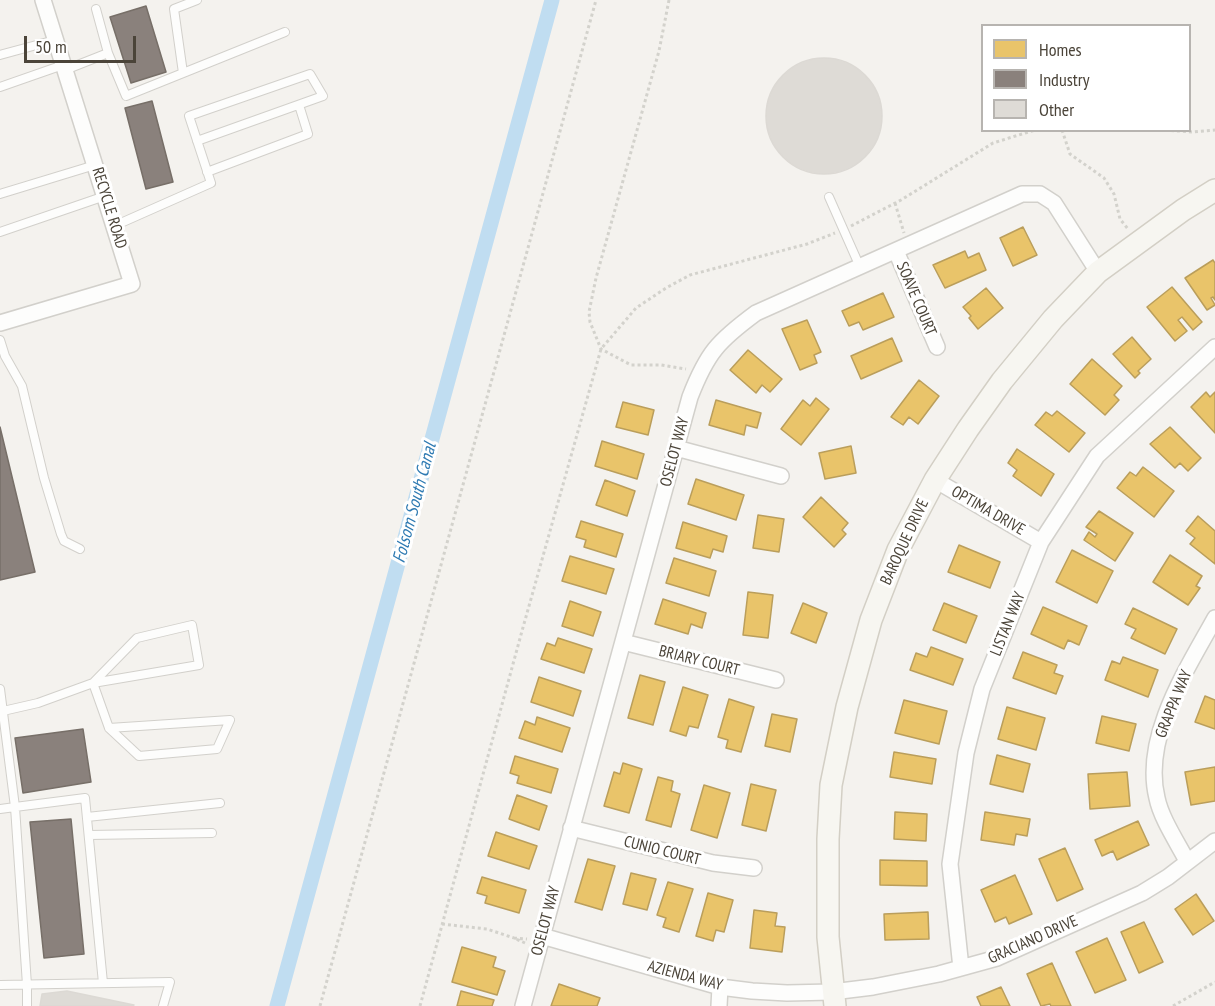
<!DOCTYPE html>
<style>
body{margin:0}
#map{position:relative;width:1215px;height:1006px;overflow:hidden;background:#f4f2ee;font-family:"PT Sans Narrow",sans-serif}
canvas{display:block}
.legend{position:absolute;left:981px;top:24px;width:210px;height:108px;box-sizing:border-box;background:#fff;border:2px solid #b7b4b0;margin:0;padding:8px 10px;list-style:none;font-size:18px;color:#4b4439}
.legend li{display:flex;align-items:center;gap:12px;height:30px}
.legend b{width:30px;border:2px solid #b7b4b0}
.scale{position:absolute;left:24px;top:36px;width:112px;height:27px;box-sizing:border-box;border:3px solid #4b4439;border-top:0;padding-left:8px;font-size:18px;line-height:21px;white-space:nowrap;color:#4b4439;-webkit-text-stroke:4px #fff;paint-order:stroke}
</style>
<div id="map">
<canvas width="1215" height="1006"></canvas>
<ul class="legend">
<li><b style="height:16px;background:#e9c46a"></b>Homes</li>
<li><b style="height:16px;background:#8a817c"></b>Industry</li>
<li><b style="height:16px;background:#dedbd6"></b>Other</li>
</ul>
<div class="scale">50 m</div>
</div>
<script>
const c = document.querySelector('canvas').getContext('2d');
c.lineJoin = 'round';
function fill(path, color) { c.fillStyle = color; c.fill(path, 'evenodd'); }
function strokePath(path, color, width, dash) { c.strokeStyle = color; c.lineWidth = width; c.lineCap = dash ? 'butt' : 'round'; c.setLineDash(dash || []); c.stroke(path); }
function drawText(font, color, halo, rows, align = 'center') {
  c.font = font + ' "PT Sans Narrow",sans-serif'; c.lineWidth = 6; c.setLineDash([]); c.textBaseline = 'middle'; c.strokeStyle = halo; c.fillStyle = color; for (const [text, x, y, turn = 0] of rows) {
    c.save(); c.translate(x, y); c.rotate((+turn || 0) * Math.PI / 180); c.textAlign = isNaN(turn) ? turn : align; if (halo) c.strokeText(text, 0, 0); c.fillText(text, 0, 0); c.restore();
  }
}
const homes = new Path2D(`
 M1023 227 1037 255 1013 266 1000 238Z
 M965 251 968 258 979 253 986 270 945 288 933 265Z
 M1213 260 1215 263V300L1213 297 1211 298 1215 305 1207 310 1185 278Z
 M1172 287 1202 322 1193 330 1182 317 1178 320 1187 331 1175 341 1147 307Z
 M986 288 1003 308 978 329 969 318 971 316 963 307Z
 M883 293 894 317 863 330 859 322 849 326 842 311Z
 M807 320 821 352 814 355 817 363 800 370 782 329Z
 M1132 337 1151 359 1138 371 1140 373 1135 378 1113 354Z
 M892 338 902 361 861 379 851 356Z
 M748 350 782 379 770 392 762 385 756 393 730 370Z
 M1092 359 1122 386 1114 395 1119 400 1105 415 1070 384Z
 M919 380 939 396 918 424 909 417 903 425 891 417Z
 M1206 392 1210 397 1215 392V433L1191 407Z
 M816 398 829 409 801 445 781 429 803 400 810 406Z
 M716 400 761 413 757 428 746 425 744 435 709 425Z
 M623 402 654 410 648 435 616 427Z
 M1057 411 1085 433 1069 452 1035 425 1046 412 1052 416Z
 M1170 427 1201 458 1188 471 1180 463 1175 468 1150 444Z
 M602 441 644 454 637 479 595 466Z
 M851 446 856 473 825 479 819 453Z
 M1017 449 1054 474 1041 496 1013 476 1017 470 1008 463Z
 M1143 467 1174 491 1154 517 1117 488 1130 472 1136 476Z
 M696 479 744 495 736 520 688 504Z
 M605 480 635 491 627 516 596 505Z
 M821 497 848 523 842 530 846 534 834 547 803 517Z
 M1099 511 1133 533 1115 561 1084 540 1089 532 1095 537 1097 534 1086 527Z
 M758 515 784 519 779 552 753 548Z
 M1198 516 1215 531V564L1190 544 1195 538 1186 531Z
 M581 521 623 534 616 557 584 547 586 540 576 537Z
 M683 522 727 536 723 552 713 549 710 558 676 548Z
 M959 545 1000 562 990 588 948 572Z
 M1072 550 1113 571 1097 603 1056 582Z
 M1170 555 1202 576 1196 586 1200 588 1188 605 1153 582Z
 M570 556 614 569 606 594 562 581Z
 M674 558 716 571 709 596 666 583Z
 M748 592 773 595 768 638 743 635Z
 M663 599 706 613 702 628 691 624 688 634 655 624Z
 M570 601 601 612 593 636 562 626Z
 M803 603 827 613 816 643 791 633Z
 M944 603 977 616 966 643 933 630Z
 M1043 607 1087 626 1079 645 1068 640 1064 649 1031 634Z
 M1133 608 1177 629 1165 654 1131 638 1136 629 1125 624Z
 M558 638 592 649 584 673 541 659 547 643 555 646Z
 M931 647 963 659 953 685 910 670 916 653 927 657Z
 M1023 652 1057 665 1054 673 1063 676 1056 694 1013 678Z
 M1123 657 1158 670 1148 697 1105 680 1112 661 1120 664Z
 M640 675 665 682 653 725 628 718Z
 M539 677 581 691 573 716 531 702Z
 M683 687 708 695 698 728 689 726 686 736 670 731Z
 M1205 696 1215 700V729L1195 722Z
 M729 699 754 707 741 752 726 748 728 740 718 737Z
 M904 700 947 711 939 744 895 733Z
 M1007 707 1045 718 1036 750 998 739Z
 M772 714 797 719 790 752 765 746Z
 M1102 716 1136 724 1129 751 1096 743Z
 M537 717 570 728 562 752 519 738 525 721 535 725Z
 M894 752 936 759 932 784 890 777Z
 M997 755 1030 764 1023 792 990 784Z
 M515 756 558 769 551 793 517 783 519 776 510 773Z
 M623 763 642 769 629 813 604 806 614 772 620 774Z
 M1215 767V801L1191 805 1185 772Z
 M1127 772 1130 806 1090 809 1088 774Z
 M658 777 673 781 671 791 680 794 671 827 646 820Z
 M751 784 776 790 766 831 742 825Z
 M704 785 730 793 717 838 691 830Z
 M517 795 547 806 539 830 509 819Z
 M895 812 927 814 926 841 894 839Z
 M985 812 1030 819 1027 836 1016 834 1014 845 981 840Z
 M1138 821 1149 845 1117 860 1113 851 1102 856 1095 840Z
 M496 832 537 846 529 869 488 856Z
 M1065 848 1083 889 1057 901 1039 859Z
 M588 859 615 866 602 910 575 902Z
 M880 860 927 861V886L880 885Z
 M631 873 656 879 647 910 623 904Z
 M1015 875 1032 914 1009 924 1006 917 995 922 981 890Z
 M482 877 526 890 519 913 485 903 487 896 477 893Z
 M668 882 693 889 679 932 663 927 666 918 657 915Z
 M708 893 733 900 724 932 716 930 713 941 696 936Z
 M1196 894 1214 921 1193 935 1175 909Z
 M754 910 777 913 775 926 785 927 782 952 750 948Z
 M928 912 929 939 885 940 884 914Z
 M1144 922 1163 962 1139 973 1121 932Z
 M1107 938 1126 980 1095 993 1076 952Z
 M462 947 496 957 493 967 505 971 497 995 452 982Z
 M1052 963 1071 1006H1051L1050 1004 1041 1006 1027 974Z
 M559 984 600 998 597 1006H551Z
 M1001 987 1010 1006H981L977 997Z
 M461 991 494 1000 492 1006H457Z`);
fill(homes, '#e9c46a');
strokePath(homes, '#ba9e5b', 1.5);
const industry = new Path2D(`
 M146 6 166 72 131 83 110 17Z
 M152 101 173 182 146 189 125 108Z
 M0 427 35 572 0 580Z
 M83 729 91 782 23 793 15 738Z
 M71 819 84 954 44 958 30 822Z`);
fill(industry, '#8a817c');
strokePath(industry, '#776f68', 1.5);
strokePath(new Path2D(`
 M277 1006 552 0`), '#c0ddf1', 15);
const building = new Path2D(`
 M766 116a58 58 0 1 1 116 0a58 58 0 1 1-116 0Z
 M67 991 134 1005 133 1006H40L42 994Z`);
fill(building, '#dedbd6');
strokePath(building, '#dcd9d4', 1.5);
const lane = new Path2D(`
 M96 9 108 53
 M0 55 55 40
 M65 70 108 53 126 96 285 32
 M183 73 174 9 197 0
 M0 87 63 65
 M207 172 308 134 299 105
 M0 194 95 165
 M829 197 860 267
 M114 226 211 183 189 116 310 74 323 96 197 141
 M0 232 105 196
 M0 340 5 356 22 386 44 478 61 534 64 541 80 549
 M0 689 15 807 0 809
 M3 711 38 703 93 683 199 665 192 625 137 638 93 683 109 728 139 756 217 749 230 720 109 728
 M87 817 220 803
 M89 835 212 833
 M0 985 170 982 163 1006
 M27 1006V985L15 807 85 798 103 983`);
const street = new Path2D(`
 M896 251 937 347
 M0 323 132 284 43 0
 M676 448 781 476
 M935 480 1041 542
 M623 642 776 680
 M571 828 713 863 754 868
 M1187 861C1177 842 1161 818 1157 798 1142 737 1187 669 1215 618
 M542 936 720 987 752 991 787 993 832 992 873 987 939 974 997 958 1142 893 1168 877 1215 841
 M961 968 950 864 966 753 982 689 1041 542 1097 456 1215 347
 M523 1006 690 397C707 353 718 341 756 313L1022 194H1040L1054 203 1098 272
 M719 1006 720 987`);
const secondary = new Path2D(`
 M835 1006 828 937V839L831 785 847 707 871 620 898 550 935 480 968 429 1002 381 1053 319 1098 272 1183 210 1215 190`);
strokePath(lane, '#d2d0cb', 10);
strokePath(street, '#d2d0cb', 18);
strokePath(secondary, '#d3cfc5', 24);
strokePath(new Path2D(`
 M669 0 659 51 596 278 589 312 590 322 601 349 631 365H661L686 369
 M1062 130 1070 154 1104 178 1114 194 1120 219 1128 229
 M1165 130 1192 132 1215 130
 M895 203 904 233
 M851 226 901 200 993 143 1035 130
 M442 924 487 929 514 938
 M525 943 514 938 527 939
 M320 1006 596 0
 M420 1006 522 631 601 349 636 308 666 288 690 275 807 244 835 233
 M1173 1006 1215 982`), '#d3d2cc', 3, [3, 3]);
strokePath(lane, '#fdfdfc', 8);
strokePath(street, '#fdfdfc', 15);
strokePath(secondary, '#f7f6f1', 21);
drawText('16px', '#4b4439', '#fff', [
 ["RECYCLE ROAD",109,208,73],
 ["SOAVE COURT",916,299,67],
 ["OSELOT WAY",675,452,-75],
 ["OPTIMA DRIVE",988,511,30],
 ["BAROQUE DRIVE",905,542,-65],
 ["LISTAN WAY",1008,624,-68],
 ["BRIARY COURT",699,661,14],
 ["GRAPPA WAY",1174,704,-68],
 ["CUNIO COURT",662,851,14],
 ["OSELOT WAY",546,921,-75],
 ["GRACIANO DRIVE",1033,940,-24],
 ["AZIENDA WAY",685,976,15]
]);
drawText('italic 18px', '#2e7ab2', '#fff', [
 ["Folsom South Canal",415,503,-75]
]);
</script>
